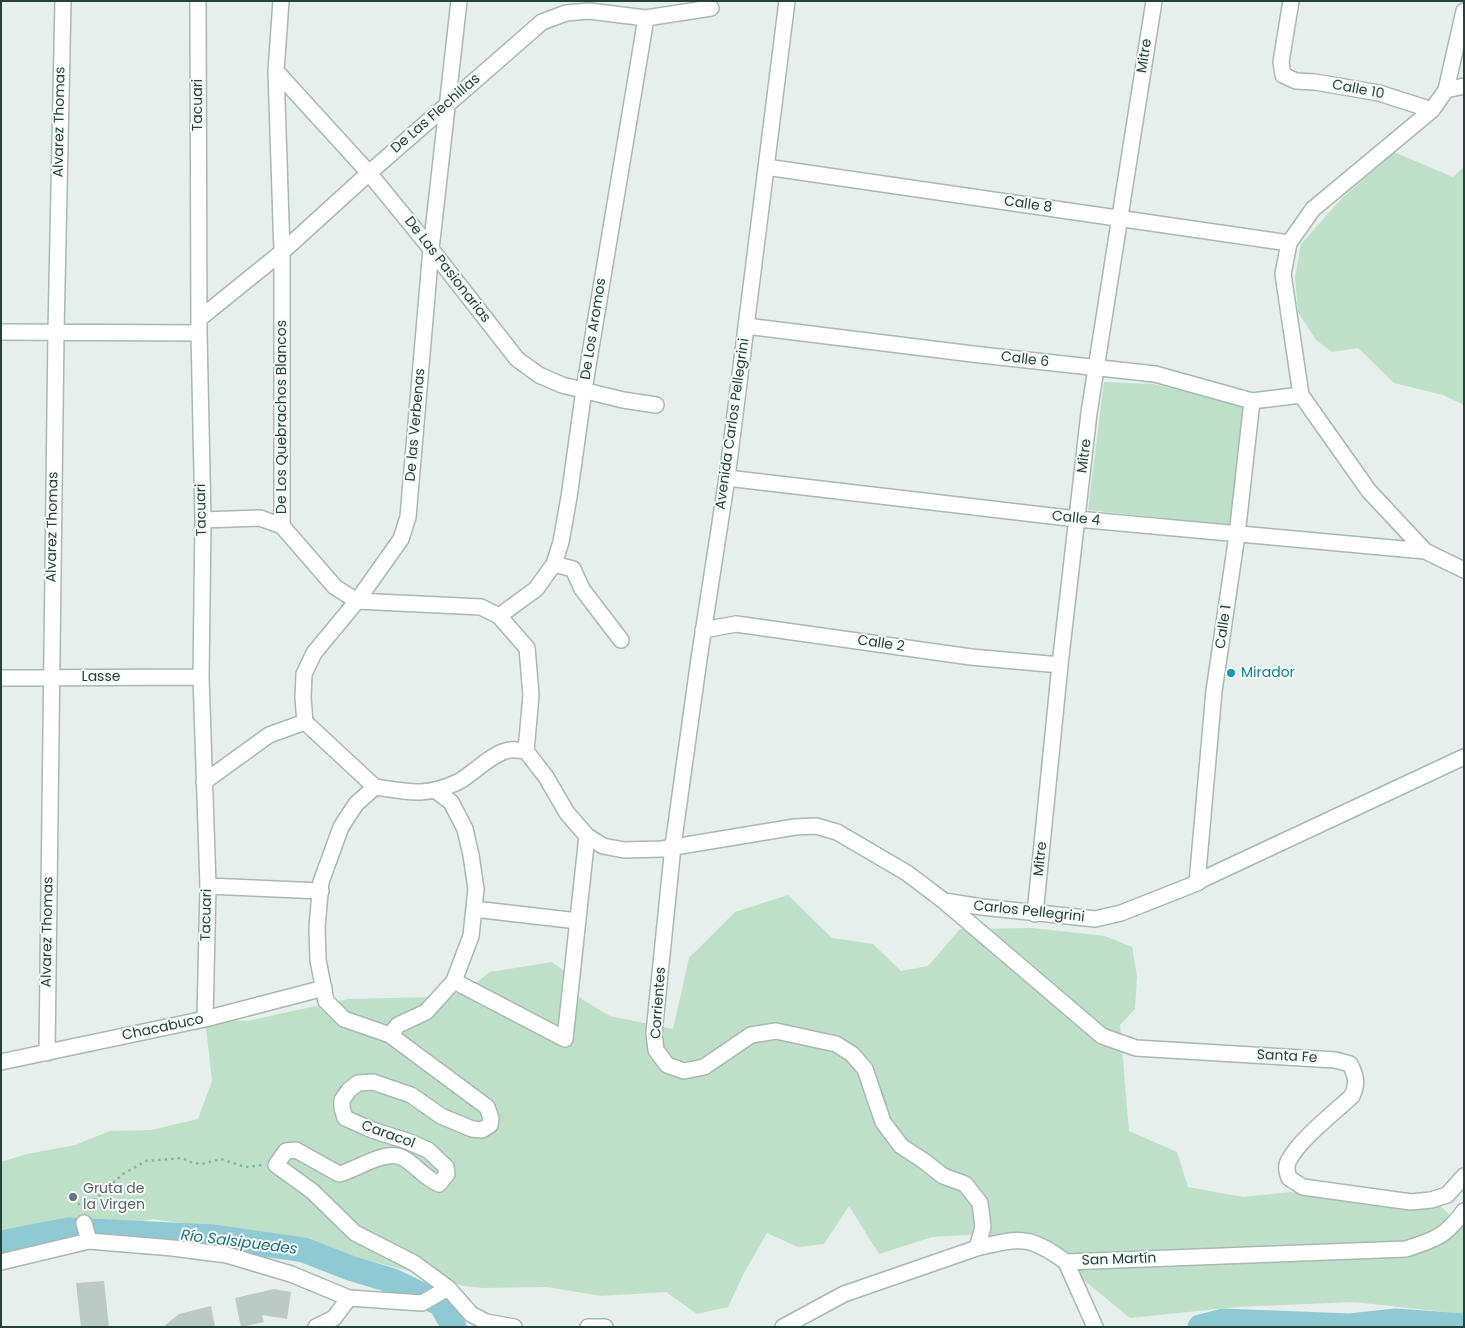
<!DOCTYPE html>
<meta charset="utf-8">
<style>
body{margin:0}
#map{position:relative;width:1465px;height:1328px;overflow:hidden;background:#e6efeb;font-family:Poppins,sans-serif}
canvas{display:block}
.frame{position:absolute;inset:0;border:2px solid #24423a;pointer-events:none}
</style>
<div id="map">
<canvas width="1465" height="1328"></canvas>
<div class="frame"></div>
</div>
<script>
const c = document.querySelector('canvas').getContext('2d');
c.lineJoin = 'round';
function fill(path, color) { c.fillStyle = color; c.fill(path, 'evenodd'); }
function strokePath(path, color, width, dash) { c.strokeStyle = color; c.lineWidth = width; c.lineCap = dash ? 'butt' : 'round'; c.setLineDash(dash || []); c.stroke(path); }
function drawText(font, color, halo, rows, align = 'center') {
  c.font = font + ' Poppins,sans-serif'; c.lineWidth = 4; c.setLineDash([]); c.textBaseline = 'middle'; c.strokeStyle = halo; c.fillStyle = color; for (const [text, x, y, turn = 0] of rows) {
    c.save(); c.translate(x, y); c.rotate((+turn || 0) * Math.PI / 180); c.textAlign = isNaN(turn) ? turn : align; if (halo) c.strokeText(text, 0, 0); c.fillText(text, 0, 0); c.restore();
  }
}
fill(new Path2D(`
 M1394 152 1453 177 1464 167V405L1443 395 1394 383 1358 348 1332 352 1316 340 1298 312 1295 278 1301 244 1342 198Z
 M1104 382 1154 384 1243 406 1230 525 1088 510Z
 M788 895 832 938 873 944 901 971 928 966 960 929 1033 928 1105 936 1132 947 1137 976 1135 1009 1120 1025 1129 1131 1177 1152 1188 1187 1243 1197 1291 1192 1357 1203 1440 1206 1464 1227V1314L1354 1302 1237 1307 1130 1318 1064 1264 1036 1249 982 1234 932 1237 879 1254 849 1206 824 1244 798 1247 767 1233 744 1273 728 1307 697 1314 666 1292 601 1296 547 1287 483 1288 464 1286 278 1236 152 1219 1 1254V1162L27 1154 75 1145 110 1131 151 1130 198 1119 212 1081 205 1019 247 1021 348 999 431 997 464 992 490 972 552 962 568 974 570 992 610 1016 673 1029 689 958 735 912Z`), '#bfe0c8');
strokePath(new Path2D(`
 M1 1243 68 1230 214 1237 304 1250 350 1268 393 1281 441 1304 454 1327
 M1200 1327 1223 1321 1350 1326 1396 1321 1464 1326`), '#8ec9d4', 25);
fill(new Path2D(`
 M104 1281 109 1327H81L76 1283Z
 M274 1289 291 1292 287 1319 262 1315 264 1322 241 1327 235 1298Z
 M211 1306 215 1327H163L179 1314Z`), '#bbcac4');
const minor = new Path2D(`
 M198 1 199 333 203 520 201 677 208 886 205 1019
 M281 1 276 71 282 252V526L335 587 357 601 481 607 499 616 527 648 531 695 526 751
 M787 1 727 478 699 659 673 846 654 1033 656 1050 667 1065 684 1071 704 1067 751 1035 776 1031 836 1044 852 1054 865 1069 883 1122 901 1146 924 1161 943 1176 965 1184 980 1203 983 1227 977 1248
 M1291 1 1281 62 1283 75 1296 81 1315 82 1379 93 1432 110
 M276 71 369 173 431 249 517 359 539 375 562 385 623 400 656 405
 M1464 86 1446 90 1432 110 1313 209 1289 243 1283 274 1301 395 1369 491 1425 551 1464 570
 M1446 90 1464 11
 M766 167 1289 243
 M199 319 282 252 369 173 542 22 566 13 589 11 646 18 711 8
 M746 326 981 355 1155 374 1252 401 1301 395
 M1 332 199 333
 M727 478 1077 519 1425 551
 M203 520 260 518 282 526
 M554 564 573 569 582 589 621 640
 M499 616 536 589 554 564 561 542 569 497 584 390 646 18
 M703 630 736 624 971 657 1060 665
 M1 678 201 677
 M526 751 546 777 567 813 587 836 603 846 624 850 662 849 795 827 816 826 837 832 907 873 944 901 982 907 1095 919 1121 913 1197 883 1203 879 1464 757
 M204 782 269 735 305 722
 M375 787 305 722 303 698 304 674 314 653 357 601 401 539 408 517 431 249 459 1
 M1197 883 1214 691 1237 535 1252 401
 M208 886 321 891
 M945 902 1102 1036 1136 1048 1335 1060 1350 1064C1356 1076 1358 1083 1352 1096 1335 1112 1299 1140 1289 1160 1285 1166 1287 1172 1289 1178L1303 1187 1411 1202 1431 1200 1447 1195 1464 1176
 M474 909 578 921
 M1035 914 1060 665 1089 413 1154 1
 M454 981 565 1039 587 836
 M390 1035 398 1025 426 1012 454 981 471 936 476 889 471 855 465 829 451 802 435 790
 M47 1053 56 332 63 1
 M1 1062 205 1019 324 988
 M84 1223 89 1241
 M1 1262 89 1241 173 1248 227 1255 291 1274 349 1298 422 1303 448 1288
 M1066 1262 1095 1327
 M316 1327 334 1318 349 1298
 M514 1327 486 1322 471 1314 448 1288 414 1263 355 1233 312 1191 276 1165 286 1151 296 1150 339 1174C356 1170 384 1150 401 1157 413 1162 424 1178 439 1184L447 1174 446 1167 428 1150 407 1141 372 1130 345 1118 342 1108V1100L349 1090 358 1083 373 1082 411 1095 441 1116 472 1129 482 1130 490 1125 491 1118 487 1107 390 1035 344 1019 326 1001 318 960 317 927 321 882 341 827 356 804 375 787C408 792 426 797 458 782 473 774 493 752 510 750 515 749 521 751 526 751
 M588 1327H605
 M783 1327 844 1294 977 1248C990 1245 1010 1239 1024 1241 1038 1242 1055 1254 1066 1262L1406 1249C1436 1239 1445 1237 1464 1211`);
strokePath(minor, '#a8b8b2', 18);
strokePath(new Path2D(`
 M74 1198 83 1209
 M84 1209 123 1174 146 1161 182 1158 193 1163 202 1164 221 1159 245 1167 264 1165`), '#86b3a5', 2.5, [2.5, 4]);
strokePath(minor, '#fff', 15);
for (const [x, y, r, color] of [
 [1231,673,5,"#0f9aa8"],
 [73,1197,5,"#6b7280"]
]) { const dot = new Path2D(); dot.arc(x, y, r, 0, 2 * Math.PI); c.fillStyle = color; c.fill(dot); strokePath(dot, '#f7fbf9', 2); }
drawText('14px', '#24423a', '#f7fbf9', [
 ["Mitre",1145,56,-81],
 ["Calle 10",1358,90,11],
 ["Tacuari",198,105,-90],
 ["De Las Flechillas",436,114,-41],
 ["Alvarez Thomas",60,122,-89],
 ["Calle 8",1028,205,8],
 ["De Las Pasionarias",447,270,52],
 ["De Los Aromos",594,329,-81],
 ["Calle 6",1025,360,7],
 ["De Los Quebrachos Blancos",282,417,-90],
 ["Avenida Carlos Pellegrini",733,424,-82],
 ["De las Verbenas",416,425,-85],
 ["Mitre",1085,456,-83],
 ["Tacuari",202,510,-91],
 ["Calle 4",1076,519,6],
 ["Alvarez Thomas",53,527,-89],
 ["Calle 1",1224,627,-82],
 ["Calle 2",881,644,8],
 ["Lasse",101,677],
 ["Mitre",1041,859,-84],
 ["Carlos Pellegrini",1029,912,6],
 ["Tacuari",207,915,-89],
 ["Alvarez Thomas",48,932,-89],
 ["Corrientes",659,1003,-86],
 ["Chacabuco",163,1028,-12],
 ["Santa Fe",1287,1057,3],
 ["Caracol",388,1135,20],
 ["San Martín",1119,1260,-2]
]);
drawText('14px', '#0d838f', '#f7fbf9', [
 ["Mirador",1241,673]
], 'left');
drawText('14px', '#5b616d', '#f7fbf9', [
 ["Gruta de",83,1189],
 ["la Virgen",83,1205]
], 'left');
drawText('italic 15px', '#1c6f80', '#f7fbf9', [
 ["Río Salsipuedes",239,1243,7]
]);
</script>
